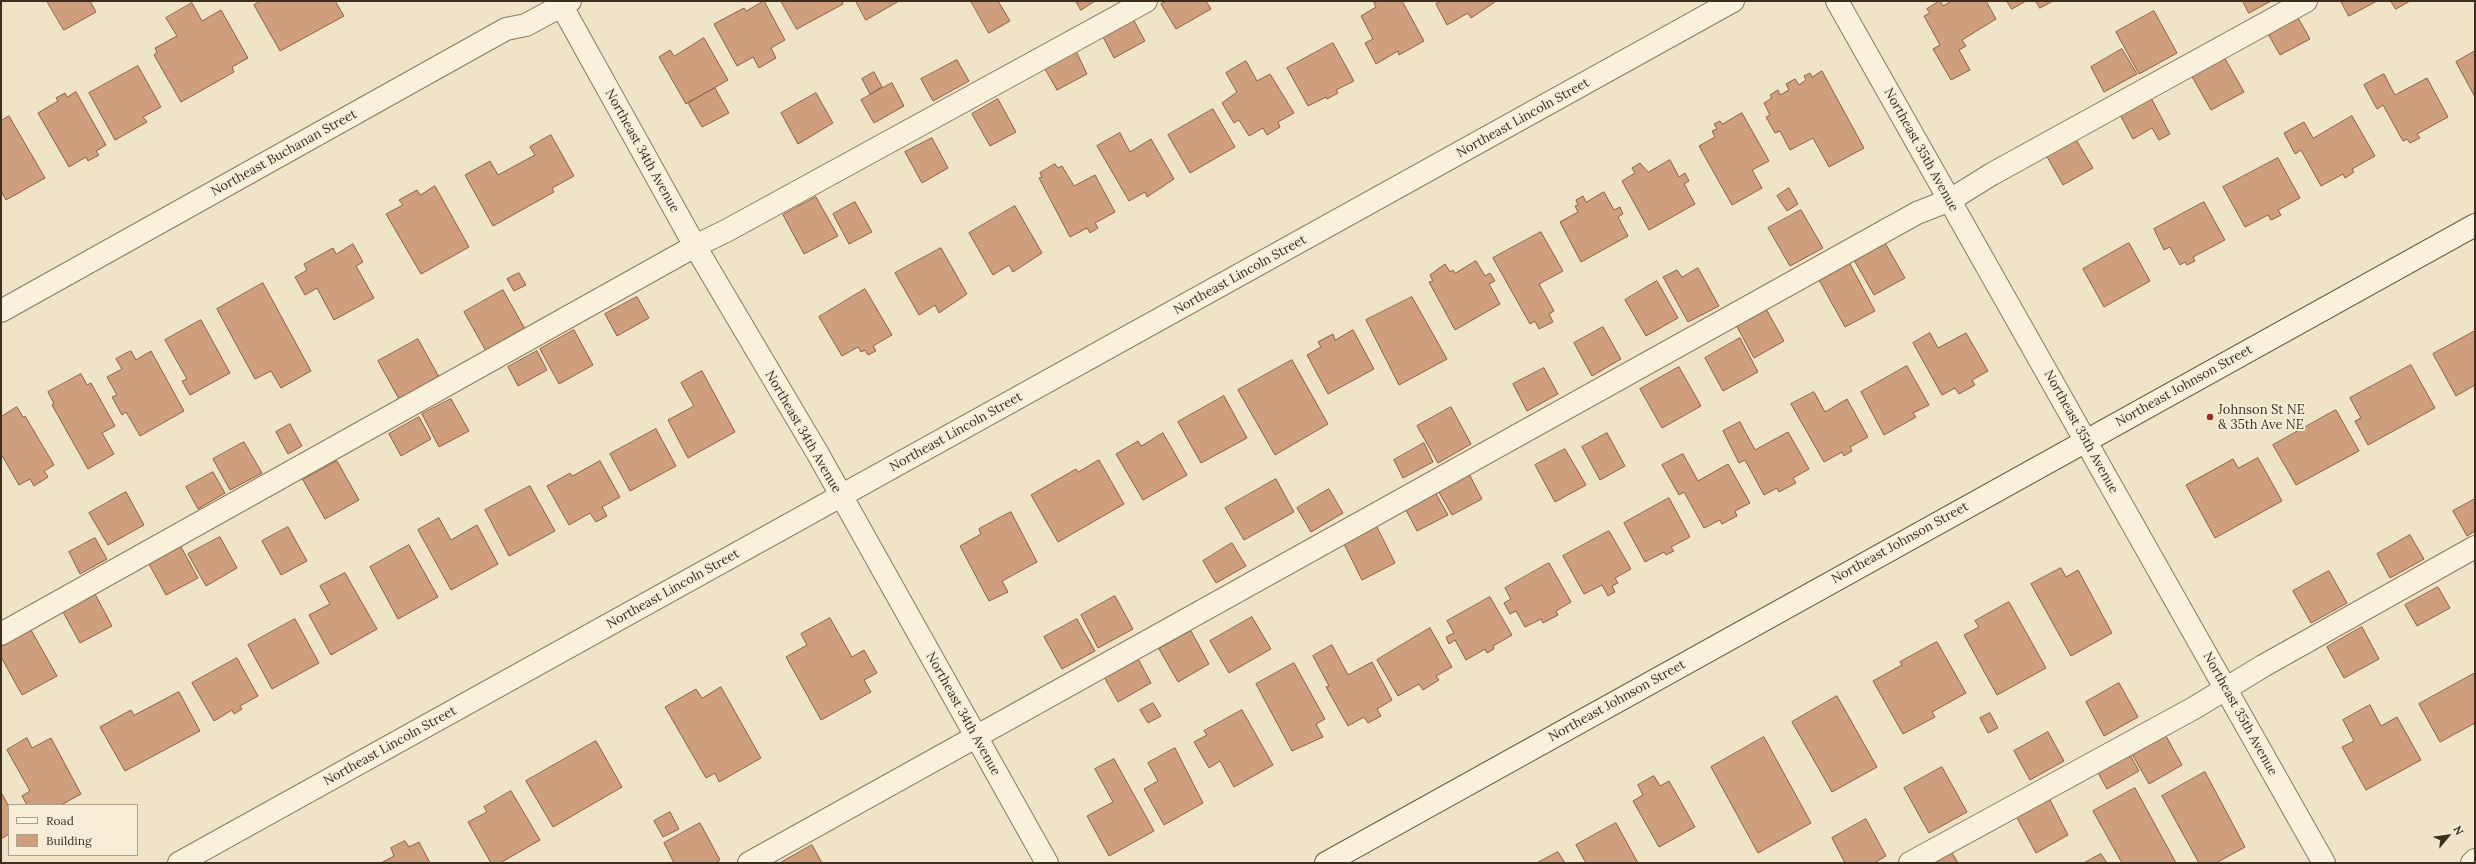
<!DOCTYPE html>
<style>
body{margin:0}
#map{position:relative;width:2476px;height:864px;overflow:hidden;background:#f0e4c8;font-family:Lora,serif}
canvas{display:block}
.frame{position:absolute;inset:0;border:2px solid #3d2e20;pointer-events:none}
.legend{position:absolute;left:8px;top:804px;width:130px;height:52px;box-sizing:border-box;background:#f7eed8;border:1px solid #ada18e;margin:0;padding:5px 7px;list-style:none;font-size:12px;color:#3d2e20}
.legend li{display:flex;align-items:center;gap:8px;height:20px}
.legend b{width:20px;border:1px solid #ada18e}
.north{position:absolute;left:2428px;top:816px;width:40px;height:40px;-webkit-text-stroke:3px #f7eed8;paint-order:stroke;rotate:61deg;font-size:11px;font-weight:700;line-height:16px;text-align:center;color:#3d2e20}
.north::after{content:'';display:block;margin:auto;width:14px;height:18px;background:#3d2e20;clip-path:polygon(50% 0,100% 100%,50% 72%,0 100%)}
</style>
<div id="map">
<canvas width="2476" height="864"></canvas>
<div class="frame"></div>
<ul class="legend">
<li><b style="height:5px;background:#faf1dc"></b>Road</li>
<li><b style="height:11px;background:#cf9f7d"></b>Building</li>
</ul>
<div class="north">N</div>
</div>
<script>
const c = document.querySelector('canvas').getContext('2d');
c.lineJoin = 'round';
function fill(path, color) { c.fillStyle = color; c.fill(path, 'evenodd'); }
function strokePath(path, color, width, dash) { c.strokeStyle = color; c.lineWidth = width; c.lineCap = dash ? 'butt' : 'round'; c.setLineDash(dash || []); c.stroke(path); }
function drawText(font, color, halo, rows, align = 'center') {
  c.font = font + ' Lora,serif'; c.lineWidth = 4; c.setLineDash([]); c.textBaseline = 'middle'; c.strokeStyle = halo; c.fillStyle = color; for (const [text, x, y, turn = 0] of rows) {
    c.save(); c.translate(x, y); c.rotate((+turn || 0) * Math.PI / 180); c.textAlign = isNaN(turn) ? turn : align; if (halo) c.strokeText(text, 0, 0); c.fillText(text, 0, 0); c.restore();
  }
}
const building = new Path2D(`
 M47 1H90L96 12 64 30Z
 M261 1H335L344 16 280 51 254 5Z
 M764 1 785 40 771 48 776 58 759 68 753 57 737 66 714 24 744 8 746 11Z
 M781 1H842L843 4 797 29Z
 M856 1H899L866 20Z
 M971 1H998L1010 21 989 33Z
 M1076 1H1095L1081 10Z
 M1167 1H1206L1211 9 1176 29 1161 4Z
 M1378 1H1402L1424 41 1399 55 1398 51 1376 64 1365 43 1373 39 1361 16 1376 7 1374 3Z
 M1442 1H1495V2L1471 18 1468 13 1447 25 1436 4Z
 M1940 1 1943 6 1952 1H1986L1996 19 1962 40 1966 46 1959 50 1970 70 1951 80 1933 49 1940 45 1924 16 1930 13 1927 9Z
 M2007 1H2026L2012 9Z
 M2036 1H2053L2040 8Z
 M2243 1H2271L2249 13Z
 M2341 1H2377L2349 16Z
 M2391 1H2410L2396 9Z
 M192 3 202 21 221 10 248 58 232 67 234 72 181 102 154 55 157 52 155 48 177 36 166 18Z
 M2154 11 2177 53 2139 74 2116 32Z
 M2297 16 2310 39 2280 55 2267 32Z
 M1133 19 1145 41 1114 58 1102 35Z
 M704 38 728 80 686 104 659 57 670 50 674 56Z
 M1333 43 1354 81 1336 90 1338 93 1327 99 1326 97 1308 106 1287 68Z
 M2122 49 2137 74 2104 92 2091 67Z
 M1076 51 1087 74 1057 90 1045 69Z
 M2475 51V97L2456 62Z
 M2223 55 2244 92 2211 110 2190 73Z
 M957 60 969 81 933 101 921 79Z
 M1246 61 1257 81 1270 74 1294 113 1278 122 1280 127 1267 135 1263 128 1249 136 1239 120 1234 123 1222 103 1237 92 1226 73Z
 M138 66 161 107 143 117 147 122 115 140 89 93Z
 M1822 71 1864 148 1829 167 1813 138 1790 150 1780 131 1775 133 1766 117 1770 115 1764 103 1772 98 1770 95 1778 90 1780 95 1789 90 1786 84 1795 79 1799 85 1806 80 1804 76 1810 73 1812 77Z
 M874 72 882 87 870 94 862 79Z
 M2384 74 2395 95 2427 78 2448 117 2417 134 2420 138 2410 143 2407 139 2403 141 2383 105 2377 109 2364 85Z
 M892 83 904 106 874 123 861 100Z
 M715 88 729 113 702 127 688 103Z
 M76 92 106 145 96 151 99 155 88 161 86 157 69 167 38 113 58 101 56 98 65 93 67 97Z
 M816 93 833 123 798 144 781 113Z
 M2150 96 2170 134 2159 140 2152 128 2133 139 2119 113Z
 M998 99 1016 132 990 146 972 114Z
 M1213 109 1235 147 1190 173 1168 135Z
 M1742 113 1769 161 1752 170 1762 188 1732 205 1699 146 1715 137 1712 131 1717 129 1714 124 1720 121 1722 124Z
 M9 116 45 178 6 200 1 191V121Z
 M2352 116 2375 156 2352 169 2354 172 2345 178 2343 174 2321 186 2301 150 2295 154 2284 133 2304 122 2313 138Z
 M1120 133 1130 152 1151 139 1174 179 1147 197 1145 192 1129 201 1097 146Z
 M551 135 574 176 552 188 554 192 493 226 465 175 490 161 498 175 535 155 530 147Z
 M932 138 948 168 922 183 905 152Z
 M2075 138 2093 168 2063 185 2046 155Z
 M2278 158 2300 198 2278 210 2281 215 2271 220 2268 215 2245 227 2223 187Z
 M1670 160 1679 177 1685 173 1689 181 1684 184 1695 204 1649 230 1622 181 1635 173 1632 168 1640 163 1648 172Z
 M1055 164 1058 168 1062 166 1074 186 1095 175 1115 212 1095 223 1098 228 1090 233 1087 228 1070 237 1039 178 1042 177 1040 173Z
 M435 186 469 247 421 274 386 214 403 205 399 200 417 190 420 195Z
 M1789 188 1798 204 1787 211 1777 196Z
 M1604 192 1614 210 1620 207 1623 214 1618 217 1628 236 1581 262 1560 222 1578 212 1575 206 1578 205 1576 200 1583 196 1586 202Z
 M816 197 838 236 804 254 783 215Z
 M855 202 872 232 849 244 833 214Z
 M2204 202 2225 240 2193 257 2195 261 2187 265 2185 262 2180 265 2170 247 2164 250 2154 229Z
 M1015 206 1042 253 1013 272 1009 265 993 275 969 233Z
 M1801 210 1823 248 1790 266 1768 228Z
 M1541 232 1563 271 1539 284 1554 311 1549 314 1553 322 1539 329 1535 321 1530 324 1493 258Z
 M1885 243 1905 278 1874 295 1854 260Z
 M2129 243 2150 281 2104 307 2083 269Z
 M353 244 363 262 356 266 374 298 334 320 317 288 305 295 295 277 307 270 304 264 333 248 336 254Z
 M941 248 967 294 939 313 935 305 919 315 895 273Z
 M1476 261 1485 276 1490 273 1495 281 1489 284 1500 304 1455 330 1429 282 1433 281 1430 275 1445 264 1450 272 1453 270 1455 273Z
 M1850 264 1875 311 1845 327 1819 280Z
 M1698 268 1719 306 1688 322 1663 277 1677 270 1682 277Z
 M519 273 526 285 514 291 507 279Z
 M1657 281 1678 318 1646 336 1625 300Z
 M263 283 311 371 281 388 271 371 255 379 217 309Z
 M865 289 892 335 873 346 876 351 868 355 865 350 861 352 858 347 842 356 819 317Z
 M503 290 525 329 486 351 464 312Z
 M637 297 649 318 617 336 605 314Z
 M1412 297 1447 359 1399 385 1366 320Z
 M1766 309 1784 341 1754 358 1736 325Z
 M201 320 230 373 190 395 182 381 187 379 165 340Z
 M1603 327 1621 359 1592 376 1574 343Z
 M574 330 593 365 559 384 540 349Z
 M1353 330 1374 369 1328 394 1307 355 1321 347 1318 342 1333 334 1335 340Z
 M2475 331V385L2456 396 2433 354Z
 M1930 333 1938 348 1966 333 1988 371 1972 380 1975 385 1959 394 1955 388 1942 395 1913 343Z
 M1740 338 1758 372 1723 391 1705 358Z
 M418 339 439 377 399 399 378 361Z
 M131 351 136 360 151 351 184 411 140 436 126 412 122 415 112 397 117 395 107 377 122 369 116 359Z
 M537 351 547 370 518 386 508 367Z
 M1292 360 1328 424 1275 455 1238 390Z
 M2411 365 2435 408 2368 445 2355 421 2361 418 2350 398Z
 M1907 366 1929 405 1913 413 1916 417 1884 435 1861 392Z
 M1679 367 1701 406 1662 428 1640 389Z
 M1544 368 1558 394 1527 411 1513 384Z
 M702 371 735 432 688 458 668 420 694 406 681 383Z
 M81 374 87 385 91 383 115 426 102 433 114 454 88 469 52 405 54 404 48 392Z
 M1814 392 1825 412 1847 399 1868 437 1850 447 1852 451 1844 456 1842 452 1824 462 1791 404Z
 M1224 396 1247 438 1201 463 1178 422Z
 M451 399 469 431 439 447 422 414Z
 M17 407 23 417 25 416 54 465 44 471 48 477 34 486 30 479 19 485 1 454V417Z
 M1451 407 1471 444 1438 463 1417 426Z
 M2336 410 2359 451 2296 485 2273 445Z
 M419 417 431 439 401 456 389 434Z
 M1740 422 1755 450 1788 432 1809 469 1793 478 1796 483 1779 492 1777 488 1764 495 1745 460 1739 463 1723 431Z
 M290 424 302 446 288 454 276 432Z
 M656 429 676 466 630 491 610 454Z
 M1163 433 1187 475 1143 500 1116 454 1138 441 1141 446Z
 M1607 433 1625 466 1600 480 1582 447Z
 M244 442 262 473 230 490 213 459Z
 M1424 443 1433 462 1403 478 1394 460Z
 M1565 449 1586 485 1555 502 1535 465Z
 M1683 454 1698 481 1728 464 1750 503 1735 511 1737 516 1722 524 1720 520 1704 528 1684 492 1679 495 1662 465Z
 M2258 458 2282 501 2215 538 2186 485 2233 459 2238 468Z
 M1099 460 1124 504 1058 542 1031 495 1076 469 1078 472Z
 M337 461 359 500 325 519 303 480Z
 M600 461 620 497 602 507 607 516 596 522 590 513 569 525 547 486 570 473 572 476Z
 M213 472 225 493 198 509 186 487Z
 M1468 472 1482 499 1452 515 1437 489Z
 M1276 479 1294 512 1244 540 1225 508Z
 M530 486 555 531 509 556 485 510Z
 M1329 489 1343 513 1311 532 1297 508Z
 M126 492 144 525 108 545 89 513Z
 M1435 492 1448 515 1417 531 1405 508Z
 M1669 498 1690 537 1671 547 1674 551 1666 555 1664 552 1645 562 1624 523Z
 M2475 499V531L2467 536 2453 511Z
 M1011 512 1037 562 1002 581 1008 592 989 601 960 546 981 534 979 529Z
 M439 518 451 540 477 525 498 564 451 590 418 530Z
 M1376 525 1395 563 1362 580 1343 542Z
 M288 527 307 561 281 575 262 541Z
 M1609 531 1631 569 1615 578 1618 583 1612 586 1615 592 1608 596 1602 585 1584 594 1563 556Z
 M2410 535 2424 559 2390 578 2377 554Z
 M220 537 237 568 206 586 188 554Z
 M95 538 107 559 80 574 69 552Z
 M1232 543 1246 566 1216 583 1203 561Z
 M409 545 438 597 398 619 370 567Z
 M181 547 198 578 166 595 149 564Z
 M1549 563 1571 602 1556 611 1558 615 1543 623 1541 619 1525 627 1516 611 1510 614 1504 603 1511 599 1505 588Z
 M2061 568 2066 577 2078 570 2112 633 2071 656 2031 584Z
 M2329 571 2347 603 2311 623 2293 591Z
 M345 573 377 629 331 655 309 615 330 604 320 586Z
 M2438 587 2450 608 2417 626 2405 605Z
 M95 594 112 626 80 643 63 612Z
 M1115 596 1133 629 1098 648 1081 615Z
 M1490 597 1512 635 1493 646 1494 649 1487 653 1485 649 1466 660 1455 640 1449 644 1446 637 1454 633 1447 621Z
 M2009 602 2046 668 1997 695 1964 635 1979 627 1975 621Z
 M1252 617 1271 649 1229 673 1210 641Z
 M830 618 852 657 864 650 877 673 864 680 871 692 821 720 786 657 807 645 801 634Z
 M295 619 319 663 272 689 248 645Z
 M1077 619 1095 651 1062 669 1044 637Z
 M2362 627 2379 659 2344 678 2327 647Z
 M1430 628 1452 667 1436 676 1439 680 1423 690 1419 684 1398 696 1377 660Z
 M31 630 57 676 22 695 1 657V647Z
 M1191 631 1209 664 1178 682 1159 649Z
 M1937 642 1966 693 1932 712 1935 717 1903 734 1873 681 1902 665 1900 662Z
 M1332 645 1348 675 1372 662 1392 700 1377 709 1381 716 1368 723 1364 717 1348 726 1326 687 1329 686 1313 656Z
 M1137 657 1151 683 1118 702 1103 675Z
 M237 658 258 696 240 706 242 709 234 714 232 710 214 721 192 683Z
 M1294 663 1325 719 1316 724 1323 737 1292 751 1256 684Z
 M2475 673V723L2440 742 2419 704Z
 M2119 683 2138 717 2104 736 2086 702Z
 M721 687 761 758 719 782 715 773 706 778 665 707 696 689 702 698Z
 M179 692 200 731 125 771 100 727 131 710 134 715Z
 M1837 696 1877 767 1832 792 1792 722Z
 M1153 703 1161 716 1148 723 1140 710Z
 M2370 705 2381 726 2397 717 2421 760 2366 790 2342 747 2354 741 2343 720Z
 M1242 710 1273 765 1234 787 1220 761 1209 768 1194 742 1207 735 1204 731Z
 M1990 713 1998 728 1988 733 1980 718Z
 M2048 732 2064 761 2030 780 2014 751Z
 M2166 736 2182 765 2149 784 2132 754Z
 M1764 737 1811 823 1758 853 1711 767Z
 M27 738 32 748 51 738 81 794 61 805H27L22 796 30 791 7 750Z
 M596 741 622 787 553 827 526 781Z
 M1175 748 1203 803 1164 825 1144 789 1158 781 1148 763Z
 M2129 753 2139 771 2107 789 2097 771Z
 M1114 759 1154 831 1109 856 1087 816 1113 802 1095 769Z
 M1942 767 1967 812 1929 833 1904 788Z
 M2205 772 2245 847 2216 863H2199L2162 796Z
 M1654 776 1660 786 1669 781 1695 827 1659 847 1633 801 1643 795 1638 785Z
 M2135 788 2176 863H2122L2093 811Z
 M511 791 540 840 500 863H491L468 822 487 812 484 807Z
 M1 792 9 807V834L1 839Z
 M2049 798 2068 835 2036 853 2016 816Z
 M670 812 679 829 663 837 654 821Z
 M1866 819 1886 856 1874 863H1845L1832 838Z
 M700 823 720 860 715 863H674L664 843Z
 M1616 823 1638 863H1586L1576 845Z
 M405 841 409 847 419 842 430 863H381L394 856 391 848Z
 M812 845 822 863H780Z
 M1951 851 1958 863H1930Z
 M1558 852 1565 863H1537Z
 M2101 854 2107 863H2084Z`);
fill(building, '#cf9f7d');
strokePath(building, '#8d5f41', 1);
const lane = new Path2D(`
 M1 634 695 246 726 231 1146 1
 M749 863 1917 213 1950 200 1992 174 2306 1
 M1910 863 2194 708 2263 666 2475 547`);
const street = new Path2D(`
 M559 1 695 246 818 454 1047 863
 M1837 1 2324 863
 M1 311 506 29 526 25 570 1
 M179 863 1733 1
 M2472 863 2475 860`);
const secondary = new Path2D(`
 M1326 863 2475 225`);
strokePath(lane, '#8d765c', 24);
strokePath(street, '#8d765c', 24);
strokePath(secondary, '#6f573f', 24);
strokePath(lane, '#faf1dc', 22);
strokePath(street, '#faf1dc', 22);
strokePath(secondary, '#faf1dc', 22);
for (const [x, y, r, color] of [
 [2210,417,4,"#9e2a2b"]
]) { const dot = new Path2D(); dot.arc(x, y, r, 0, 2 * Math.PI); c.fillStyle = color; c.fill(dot); strokePath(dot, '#f7eed8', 1.5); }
drawText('13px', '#3d2e20', '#f7eed8', [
 ["Northeast Lincoln Street",1523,118,-29],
 ["Northeast 35th Avenue",1921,150,61],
 ["Northeast 34th Avenue",642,151,61],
 ["Northeast Buchanan Street",284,153,-29],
 ["Northeast Lincoln Street",1240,275,-29],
 ["Northeast Johnson Street",2184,386,-29],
 ["Northeast 34th Avenue",803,432,60],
 ["Northeast Lincoln Street",956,432,-29],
 ["Northeast 35th Avenue",2081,432,61],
 ["Northeast Johnson Street",1900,543,-29],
 ["Northeast Lincoln Street",673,589,-29],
 ["Northeast Johnson Street",1617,701,-29],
 ["Northeast 34th Avenue",963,714,61],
 ["Northeast 35th Avenue",2240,714,61],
 ["Northeast Lincoln Street",390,746,-29]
]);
drawText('13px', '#3d2e20', '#f7eed8', [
 ["Johnson St NE",2218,410],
 ["& 35th Ave NE",2218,425]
], 'left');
</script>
